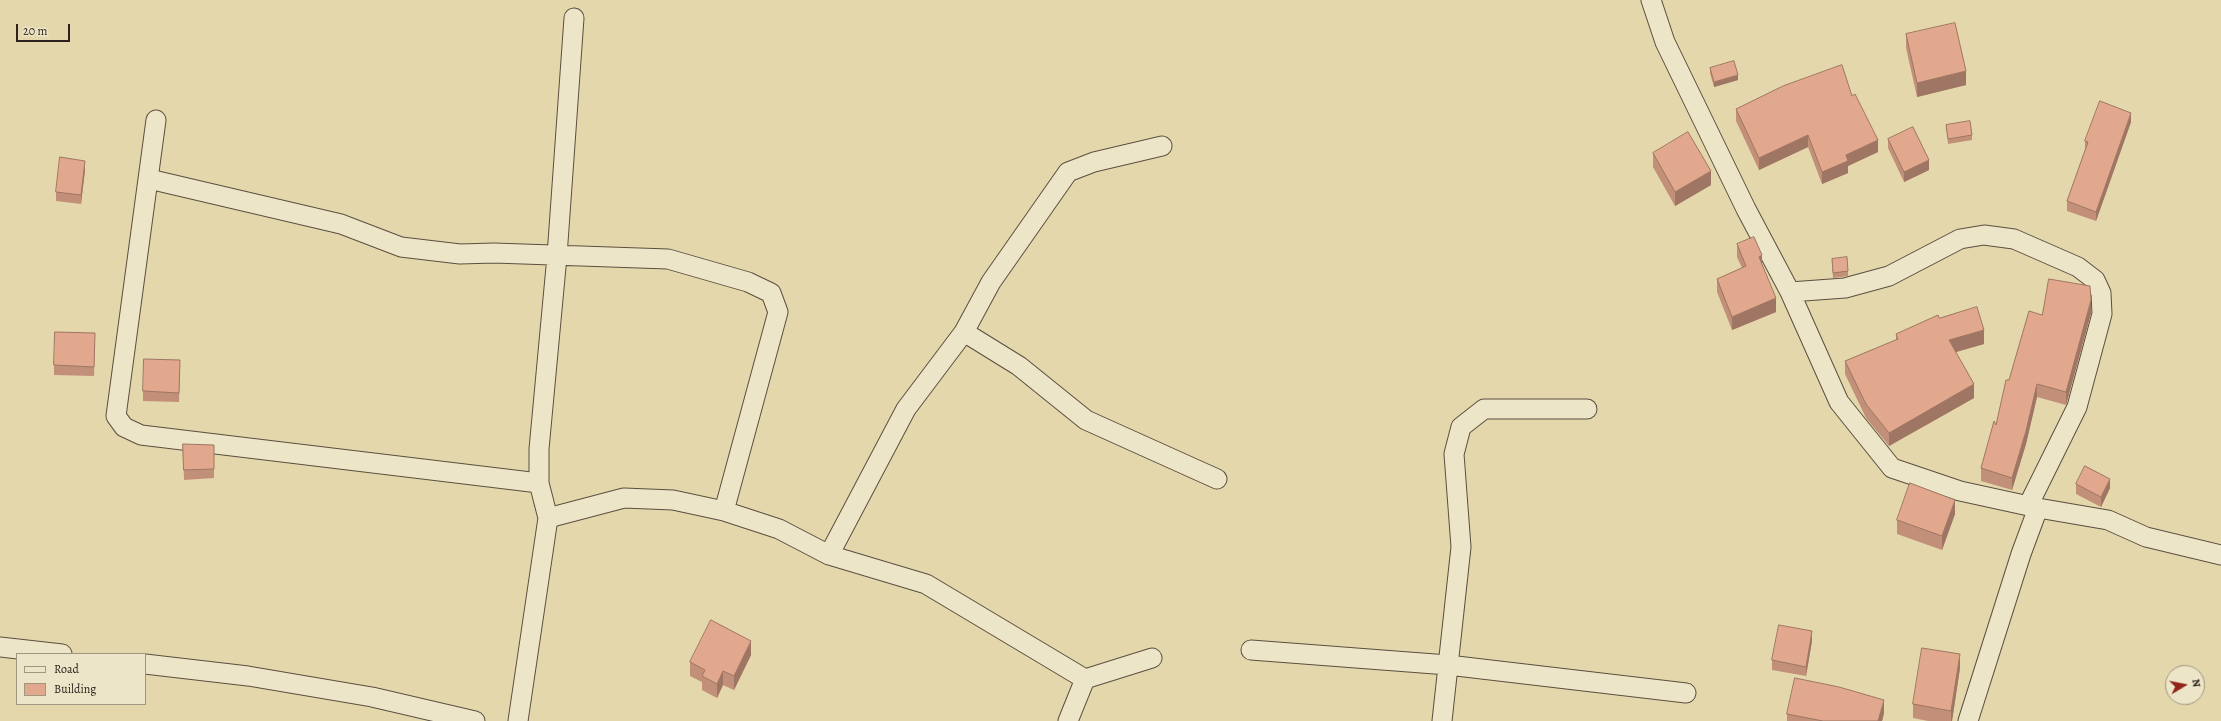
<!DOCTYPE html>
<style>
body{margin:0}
#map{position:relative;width:2221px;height:721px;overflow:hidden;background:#e4d7ab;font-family:Alegreya,serif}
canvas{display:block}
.legend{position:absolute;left:16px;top:653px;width:130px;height:52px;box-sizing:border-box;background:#ede5c8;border:1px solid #a09783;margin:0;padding:5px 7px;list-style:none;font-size:12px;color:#2d221c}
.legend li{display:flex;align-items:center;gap:8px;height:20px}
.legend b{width:20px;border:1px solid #a09783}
.north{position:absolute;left:2165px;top:665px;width:40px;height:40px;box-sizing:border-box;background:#ede5c8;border:1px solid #a09783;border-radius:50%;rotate:80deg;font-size:11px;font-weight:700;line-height:16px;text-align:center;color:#2d221c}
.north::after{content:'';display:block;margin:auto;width:14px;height:18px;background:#8f2418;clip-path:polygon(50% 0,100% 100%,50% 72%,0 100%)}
.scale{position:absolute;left:16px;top:24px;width:54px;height:18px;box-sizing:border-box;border:2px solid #2d221c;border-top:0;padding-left:5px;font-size:12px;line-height:14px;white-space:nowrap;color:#2d221c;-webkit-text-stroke:3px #ede5c8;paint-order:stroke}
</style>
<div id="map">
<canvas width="2221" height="721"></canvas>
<ul class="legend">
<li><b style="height:5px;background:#ede5c8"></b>Road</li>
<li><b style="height:11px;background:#e1a88d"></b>Building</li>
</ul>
<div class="north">N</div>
<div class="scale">20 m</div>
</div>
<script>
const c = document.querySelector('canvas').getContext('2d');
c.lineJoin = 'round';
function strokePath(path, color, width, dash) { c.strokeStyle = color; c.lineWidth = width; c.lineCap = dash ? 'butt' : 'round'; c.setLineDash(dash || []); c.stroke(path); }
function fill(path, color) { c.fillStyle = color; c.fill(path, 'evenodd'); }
const street = new Path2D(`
 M1651 0 1665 42 1746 209 1790 292 1839 402 1892 468 1960 491 2038 508
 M156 120 116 416 124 427 141 435 539 483 548 518 518 721
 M149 179 341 224 401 247 460 254 494 253 668 259 748 282 771 293 778 312 724 511
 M1790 292 1845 288 1889 276 1960 239 1984 235 2014 239 2078 267 2095 280 2101 293 2102 314 2077 407 2028 506
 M964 332 1019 366 1086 420 1217 479
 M539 483V449L557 256 574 18
 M548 518 624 498 673 500 724 511 779 529 829 555 926 584 1085 679 1152 658
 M829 555 906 409 964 332 991 282 1068 172 1094 162 1162 146
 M0 647 62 654
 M1251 650 1448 665 1686 693
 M145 664 248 676 372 697 475 721
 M1068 721 1085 679
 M1442 721 1461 547 1454 454 1461 427 1484 409H1587
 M1968 721 2021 554 2038 508 2108 520 2146 537 2221 555`);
strokePath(street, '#5b4f40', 21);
strokePath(street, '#ede5c8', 19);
fill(new Path2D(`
 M1906 34 1966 85 1917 97 1906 48Z
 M1710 68 1738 80 1714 87 1710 73Z
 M1852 96 1878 152 1848 166V173L1822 184 1808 147 1759 170 1736 121V109Z
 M2131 122 2096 221 2067 211V201L2085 150V141Z
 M1946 125 1972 135V140L1948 144Z
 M1888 139 1929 170 1904 182 1888 148Z
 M1653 153 1711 185 1675 206 1653 167Z
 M85 170 81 204 56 201V192Z
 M1737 244 1762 264 1776 312 1732 330 1717 292V279L1742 268 1737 257Z
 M1832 259 1848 271V276L1833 278Z
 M2091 313 2066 405 2037 397 2026 444 2012 490 1981 481V468L1996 425 2009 380 2042 315Z
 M1939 318 1984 344 1956 352 1974 398 1889 446 1866 418 1845 374V361L1896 340V334Z
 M95 343 94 376 54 375V365Z
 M180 370 179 402 143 401V391Z
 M183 444 214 469V478L184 480Z
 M2076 484 2110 488 2101 507 2076 494Z
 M1955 514 1942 550 1897 534V520Z
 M1812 641 1806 676 1772 670V660Z
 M751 655 734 690 723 685 717 698 702 690V682L690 676V662Z
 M1960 668 1952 721H1928L1913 718V704Z
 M1884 713 1882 721H1787V714Z`), '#c29079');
fill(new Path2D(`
 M1966 71V85L1917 97V83Z
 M1738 75V80L1714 87V82Z
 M2131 113V122L2096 221V212Z
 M1808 135V147L1759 170V158Z
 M1878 140V152L1848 166V173L1822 184V172L1846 155Z
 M1929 160V170L1904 182V172Z
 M85 161V170L81 204V195Z
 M1711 171V185L1675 206V192Z
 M1762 255V268L1759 257Z
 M1776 298V312L1732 330V317Z
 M2091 300V313L2066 405V392Z
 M1984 330V344L1949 354V340Z
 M1974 384V398L1889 446V433Z
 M2037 384V397L2026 444 2012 490V478Z
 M2110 479V488L2101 507V497Z
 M1955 500V514L1942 550V536Z
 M1812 631V641L1806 676V667Z
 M751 641V655L734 690V676Z
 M1960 654V668L1952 721H1951V711Z
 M723 671V685L717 698V684Z
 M1884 700V713L1882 721H1878Z`), '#9e7663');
const building = new Path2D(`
 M1955 23 1966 71 1917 83 1906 34Z
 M1734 61 1738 75 1714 82 1710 68Z
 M1842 65 1852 96 1855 94 1878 140 1846 155 1848 161 1822 172 1808 135 1759 158 1736 109 1783 86Z
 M2100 101 2131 113 2096 212 2067 201 2088 142 2085 141Z
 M1970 121 1972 135 1948 139 1946 125Z
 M1913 127 1929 160 1904 172 1888 139Z
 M1688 132 1711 171 1675 192 1653 153Z
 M60 157 85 161 81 195 56 192Z
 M1754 237 1762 255 1759 257 1776 298 1732 317 1717 279 1746 266 1737 244Z
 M1847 257 1848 271 1833 273 1832 259Z
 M2049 279 2090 286 2091 300 2066 392 2037 384 2026 431 2012 478 1981 468 1994 421 1996 425 2006 380H2009L2029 311 2042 315Z
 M1977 307 1984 330 1949 340 1974 384 1889 433 1866 404 1845 361 1898 339 1896 334 1938 315 1939 318Z
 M55 332 95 333 94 367 54 365Z
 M144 359 180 360 179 393 143 391Z
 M183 444 214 445V469L184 470Z
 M2085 466 2110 479 2101 497 2076 484Z
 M1910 483 1955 500 1942 536 1897 520Z
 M711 620 751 641 734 676 723 671 717 684 702 676 705 670 690 662Z
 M1779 625 1812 631 1806 667 1772 660Z
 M1922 648 1960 654 1951 711 1913 704Z
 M1795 678 1839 687 1884 700 1878 721H1823L1787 714Z`);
fill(building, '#e1a88d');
strokePath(building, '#9e7663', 1);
</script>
